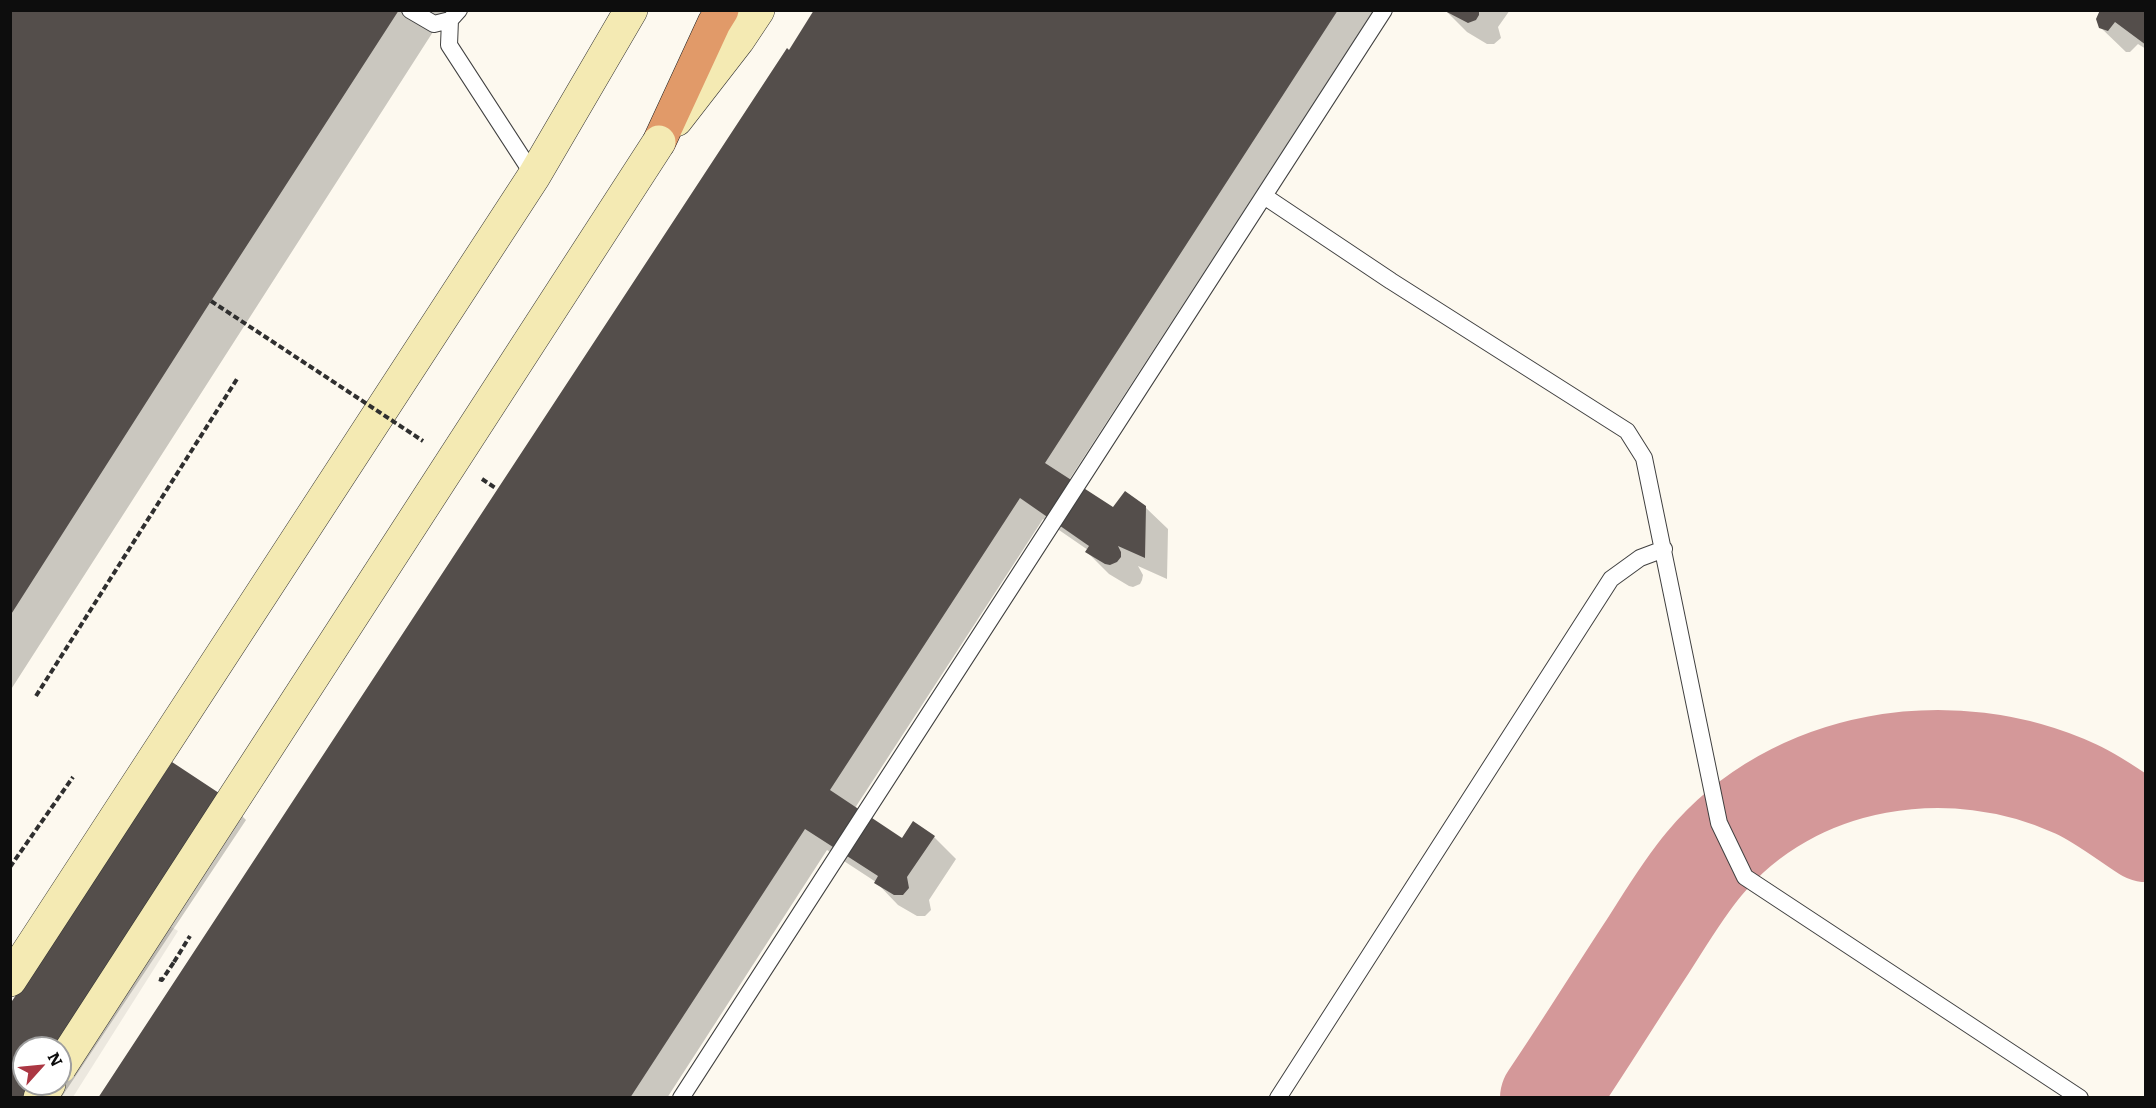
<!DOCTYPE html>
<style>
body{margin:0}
#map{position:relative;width:2156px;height:1108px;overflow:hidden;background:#fdf9ef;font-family:Literata,serif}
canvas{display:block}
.frame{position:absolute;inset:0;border:12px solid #0d0d0d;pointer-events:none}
.north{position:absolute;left:12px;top:1036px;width:60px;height:60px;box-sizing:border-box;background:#fff;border:2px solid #9e9e9e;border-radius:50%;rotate:63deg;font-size:16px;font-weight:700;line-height:24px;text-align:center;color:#0d0d0d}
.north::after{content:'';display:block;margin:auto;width:21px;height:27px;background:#ab3743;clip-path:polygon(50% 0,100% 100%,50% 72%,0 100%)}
</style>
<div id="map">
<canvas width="2156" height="1108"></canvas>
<div class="frame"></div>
<div class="north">N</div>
</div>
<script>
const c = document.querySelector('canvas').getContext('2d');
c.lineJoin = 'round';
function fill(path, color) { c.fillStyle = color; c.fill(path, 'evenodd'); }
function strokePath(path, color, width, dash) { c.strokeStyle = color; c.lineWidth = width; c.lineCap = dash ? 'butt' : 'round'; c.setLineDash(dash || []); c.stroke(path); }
fill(new Path2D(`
 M170 926 178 931 73 1097 53 1098Z`), '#ece8df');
fill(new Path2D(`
 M10 10H447L10 691Z
 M816 10H1374L1069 480 1114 510 1145 507 1168 529 1167 579 1138 566 1143 575 1142 580 1140 584 1133 587 1129 586 1109 574 1087 552 1088 550 1043 519 855 808 903 840 934 837 956 859 929 900 931 910 925 916H917L898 905 876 882 827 850 667 1098H100Z
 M1445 10H1510L1498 27 1501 38 1494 44H1487L1467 32Z
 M2146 10V49L2138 44 2130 52H2126L2100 27Z
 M224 798 246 820 61 1098H10V1007ZM24 1048H60V1084H24Z`), '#0003');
strokePath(new Path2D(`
 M1549 1098C1583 1048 1615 996 1648 946 1666 918 1683 889 1704 864 1793 756 1953 732 2076 789 2100 800 2123 818 2146 833`), '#d49899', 98);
fill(new Path2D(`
 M10 10H399L211 301 10 616Z
 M814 10H1338L1045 463 1113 507 1125 491 1146 506 1145 558 1118 546 1121 552V557L1117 562 1110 565 1105 564 1085 552 1089 546 1020 498 830 790 902 838 913 821 935 836 907 877 909 888 903 895H894L874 883 878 876 805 829 630 1098H98L787 48 789 50Z
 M1443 10H1479V15L1476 20 1468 23Z
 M2100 10H2146V45L2115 22 2108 31 2099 28 2096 19Z
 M172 762 225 797 57 1048H24V1084H33L24 1098H10V1004Z`), '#544e4b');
const lane = new Path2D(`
 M410 10 434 24 450 20 459 10
 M450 20 449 45 534 176
 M1264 196 1391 281 1627 431 1644 458 1719 823 1745 877 2080 1098
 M681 1098 1384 10
 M1278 1098 1611 579 1640 558 1664 549`);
const secondary = new Path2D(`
 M676 120 738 40 758 10
 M10 980 534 176 631 10
 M40 1098 49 1084`);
const highway = new Path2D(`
 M659 142 714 23 722 10`);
strokePath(lane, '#404040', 18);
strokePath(secondary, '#2f2f2f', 34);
strokePath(highway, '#1e1e1e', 34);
strokePath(new Path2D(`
 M36 696 237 379
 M10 867 73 777
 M174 962 190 936
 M159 979 162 980 174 962`), '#2f2f2f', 4, [6, 3]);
strokePath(lane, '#fff', 16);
strokePath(secondary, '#f4eab3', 33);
strokePath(highway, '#e19a69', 33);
const secondaryBridge = new Path2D(`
 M60 1067 659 142`);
strokePath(secondaryBridge, '#2f2f2f', 34, []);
strokePath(new Path2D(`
 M211 301 423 441
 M482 479 497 489`), '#2f2f2f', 4, [6, 3]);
strokePath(secondaryBridge, '#f4eab3', 33);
</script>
